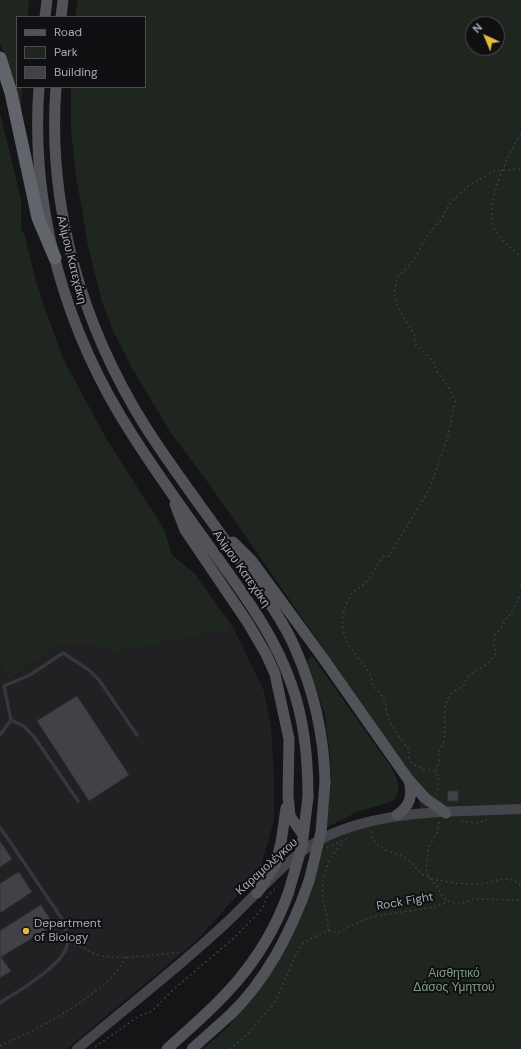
<!DOCTYPE html>
<meta charset="utf-8">
<style>
body{margin:0}
#map{position:relative;width:521px;height:1049px;overflow:hidden;background:#151416;font-family:"DM Sans",sans-serif}
canvas{display:block}
.legend{position:absolute;left:16px;top:16px;width:130px;height:72px;box-sizing:border-box;background:#100f11;border:1px solid #4c4d53;margin:0;padding:5px 7px;list-style:none;font-size:12px;color:#a7aab5}
.legend li{display:flex;align-items:center;gap:8px;height:20px}
.legend b{width:20px;border:1px solid #4c4d53}
.north{position:absolute;left:465px;top:16px;width:40px;height:40px;box-sizing:border-box;background:#100f11;border:1px solid #4c4d53;border-radius:50%;rotate:316deg;font-size:11px;font-weight:700;line-height:16px;text-align:center;color:#a7aab5}
.north::after{content:'';display:block;margin:auto;width:14px;height:18px;background:#e5b83e;clip-path:polygon(50% 0,100% 100%,50% 72%,0 100%)}
</style>
<div id="map">
<canvas width="521" height="1049"></canvas>
<ul class="legend">
<li><b style="height:5px;background:#525359"></b>Road</li>
<li><b style="height:11px;background:#1f2620"></b>Park</li>
<li><b style="height:11px;background:#414146"></b>Building</li>
</ul>
<div class="north">N</div>
</div>
<script>
const c = document.querySelector('canvas').getContext('2d');
c.lineJoin = 'round';
function fill(path, color) { c.fillStyle = color; c.fill(path, 'evenodd'); }
function strokePath(path, color, width, dash) { c.strokeStyle = color; c.lineWidth = width; c.lineCap = dash ? 'butt' : 'round'; c.setLineDash(dash || []); c.stroke(path); }
function drawText(font, color, halo, rows, align = 'center') {
  c.font = font + ' "DM Sans",sans-serif'; c.lineWidth = 4; c.setLineDash([]); c.textBaseline = 'middle'; c.strokeStyle = halo; c.fillStyle = color; for (const [text, x, y, turn = 0] of rows) {
    c.save(); c.translate(x, y); c.rotate((+turn || 0) * Math.PI / 180); c.textAlign = isNaN(turn) ? turn : align; if (halo) c.strokeText(text, 0, 0); c.fillText(text, 0, 0); c.restore();
  }
}
fill(new Path2D(`
 M234 629 264 691 271 727 274 777V820L260 870 196 941 67 1049H0V663L9 680 56 648 81 643 116 653Z`), '#212023');
fill(new Path2D(`
 M0 0H29L28 17H17V87H22L21 114 7 62 0 43Z
 M78 0H521V1049H203L229 1026 280 956 323 841 346 831 422 816 415 780 209 484 171 433 133 370 113 331 102 302 88 246 75 170 71 129V87H145V17H75ZM473 24H497V48H473Z
 M0 113 21 199V230L25 235 35 278 46 312 64 360 88 405 106 438 164 529 172 555 195 574 234 629 116 653 81 643 56 648 9 680 0 663Z
 M312 656 391 767C397 778 403 789 393 801L357 812 326 828 331 781 329 747 325 715 307 661Z`), '#1f2620');
const building = new Path2D(`
 M77 696 129 775 89 801 37 721Z
 M448 791H458V801H448Z
 M0 841 12 859 0 867Z
 M19 872 32 892 0 913V884Z
 M41 905 54 925 1 957 11 971 0 978V931Z`);
fill(building, '#414146');
strokePath(building, '#2f2f32', 1);
strokePath(new Path2D(`
 M521 134C507 155 483 206 495 230 501 241 513 249 521 257
 M521 584V586
 M436 771 439 761 438 752C452 736 438 712 450 695 454 691 461 688 465 684 467 669 489 671 496 652L494 645 495 635 501 629 507 617 510 615 521 594
 M436 795 439 782 436 772C425 769 416 768 409 760V749C401 741 390 725 387 714 385 710 387 706 385 702 382 694 377 690 372 684 375 663 328 647 347 602 354 587 356 592 365 583 372 576 377 565 383 557L389 556 430 488 448 436 455 401 451 391 437 371 433 361 415 344 414 334 397 306 394 293 397 278 414 260 426 237 440 221 451 202 468 186 494 171 521 169
 M461 821 476 823 487 820
 M439 822 437 833 429 846 426 870 429 878 437 886 441 895 448 901
 M371 831C373 849 390 851 404 857 414 862 418 875 430 878 441 882 469 885 481 884 496 882 508 873 521 886
 M327 848 348 838
 M270 894 277 886
 M328 931C329 917 324 910 323 898 320 878 329 855 344 842
 M74 945C86 947 93 955 102 956 127 960 156 954 181 952
 M0 1046C39 1029 81 1006 112 977 118 972 121 964 126 957
 M95 1047 139 1016 152 1011 175 988 234 938 263 908 267 896
 M229 1049 248 1034 275 1002 300 946 309 939 328 931 340 932 352 925 375 916 436 907 448 901 459 904 475 899 521 900`), '#3c3d42', 1.5, [2, 3]);
strokePath(new Path2D(`
 M11 720 24 726 35 738 78 801
 M0 735 11 720 4 686 30 675 63 653 89 670 99 680 137 735
 M0 827 62 919C65 927 70 937 67 946 61 967 18 991 0 1003`), '#36363b', 3.5);
strokePath(new Path2D(`
 M77 1049C126 1008 178 968 225 924 259 893 294 847 339 831 396 809 460 812 521 809`), '#44454b', 10);
strokePath(new Path2D(`
 M45 17 47 0
 M61 17 63 0
 M39 87C30 210 66 333 133 436 161 480 192 522 222 564 250 603 277 641 292 686 305 722 308 759 308 797
 M56 87C47 207 82 325 145 426 175 473 210 518 242 564 261 591 282 618 295 648 314 691 324 735 325 782
 M175 504 185 530 248 623 266 654 275 674 289 739 288 796 290 816 301 832
 M233 542 252 561 323 658 408 779 425 798 446 813
 M397 815C410 806 413 796 409 780
 M257 893 275 865 281 843 286 808
 M167 1049C221 1001 262 965 288 894
 M192 1049C205 1037 218 1026 231 1014 269 977 292 930 309 881`), '#525359', 11);
strokePath(new Path2D(`
 M0 58 11 93 38 218 55 258`), '#62646b', 13);
strokePath(new Path2D(`
 M309 881 321 832 325 782
 M288 894 302 846 308 797`), '#525359', 11);
for (const [x, y, r, color] of [
 [26,931,4,"#e5b83e"]
]) { const dot = new Path2D(); dot.arc(x, y, r, 0, 2 * Math.PI); c.fillStyle = color; c.fill(dot); strokePath(dot, '#100f11', 1.5); }
drawText('12px', '#a7aab5', '#100f11', [
 ["Αλίμου Κατεχάκη",71,260,76],
 ["Αλίμου Κατεχάκη",241,569,55],
 ["Καραμολέγκου",267,867,-42],
 ["Rock Fight",405,902,-10]
]);
drawText('12px', '#a7aab5', '#100f11', [
 ["Department",34,924],
 ["of Biology",34,938]
], 'left');
drawText('12px', '#7f9f84', '#100f11', [
 ["Αισθητικό",454,974],
 ["Δάσος Υμηττού",454,988]
]);
</script>
